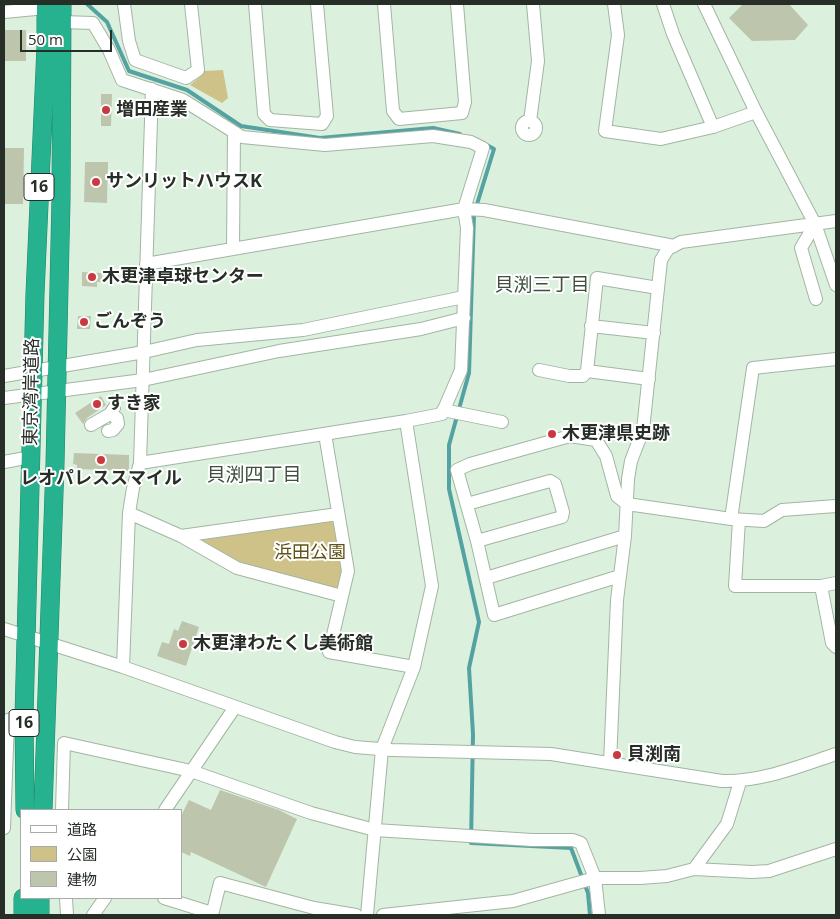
<!DOCTYPE html>
<meta charset="utf-8">
<style>
body{margin:0}
#map{position:relative;width:840px;height:919px;overflow:hidden;background:#dcf1dd;font-family:"Open Sans","Noto Sans JP",sans-serif}
canvas{display:block}
.frame{position:absolute;inset:0;border:5px solid #272e27;pointer-events:none}
.legend{position:absolute;left:20px;top:809px;width:162px;height:90px;box-sizing:border-box;background:#fff;border:1px solid #a9aba9;margin:0;padding:6px 9px;list-style:none;font-size:15px;color:#272e27}
.legend li{display:flex;align-items:center;gap:10px;height:25px}
.legend b{width:25px;border:1px solid #a9aba9}
.scale{position:absolute;left:20px;top:30px;width:92px;height:22px;box-sizing:border-box;border:2px solid #272e27;border-top:0;padding-left:6px;font-size:15px;line-height:18px;white-space:nowrap;color:#272e27;-webkit-text-stroke:4px #fff;paint-order:stroke}
</style>
<div id="map">
<canvas width="840" height="919"></canvas>
<div class="frame"></div>
<ul class="legend">
<li><b style="height:6px;background:#fff"></b>道路</li>
<li><b style="height:14px;background:#cfc288"></b>公園</li>
<li><b style="height:14px;background:#bdc5ad"></b>建物</li>
</ul>
<div class="scale">50 m</div>
</div>
<script>
const c = document.querySelector('canvas').getContext('2d');
c.lineJoin = 'round';
function fill(path, color) { c.fillStyle = color; c.fill(path, 'evenodd'); }
function strokePath(path, color, width, dash) { c.strokeStyle = color; c.lineWidth = width; c.lineCap = dash ? 'butt' : 'round'; c.setLineDash(dash || []); c.stroke(path); }
function drawText(font, color, halo, rows, align = 'center') {
  c.font = font + ' "Open Sans","Noto Sans JP",sans-serif'; c.lineWidth = 4; c.setLineDash([]); c.textBaseline = 'middle'; c.strokeStyle = halo; c.fillStyle = color; for (const [text, x, y, turn = 0] of rows) {
    c.save(); c.translate(x, y); c.rotate((+turn || 0) * Math.PI / 180); c.textAlign = isNaN(turn) ? turn : align; if (halo) c.strokeText(text, 0, 0); c.fillText(text, 0, 0); c.restore();
  }
}
fill(new Path2D(`
 M223 70 228 98 222 103 190 85 200 77 203 71Z
 M329 521 334 523 343 570 339 586 334 589 236 562 202 540Z`), '#cfc288');
strokePath(new Path2D(`
 M87 4 107 22 129 71 187 90 241 126 320 138 433 128 460 134
 M485 144 494 149 474 214 469 373 449 445V489L479 622 469 668 473 734 471 843 571 848 588 893 590 915`), '#54a3a2', 4);
fill(new Path2D(`
 M743 4H789L808 25 795 40 752 41 729 18Z
 M4 30H26V61H4Z
 M101 94H112L111 126H101Z
 M4 148H24L23 204H4Z
 M85 162H108L107 203 84 202Z
 M82 272 102 273V282H97V287L82 286Z
 M78 316H91L90 329H77Z
 M101 396 106 405 87 418 83 424 75 413Z
 M74 453 129 455V471L77 469V465L73 464Z
 M182 621 199 627 186 666 157 656 162 642 169 644 174 629 178 631Z
 M220 790 279 810 297 819 266 887 191 852 190 856 181 852V816L189 800 211 810Z`), '#bdc5ad');
const minor = new Path2D(`
 M124 4 129 41 135 60 186 78 198 70 191 4
 M255 4 264 114 270 120 322 124 327 116 317 4
 M384 4 393 111 399 119 462 113 465 102 457 4
 M614 4 618 35 605 131 661 139 713 127 756 112
 M663 4 673 34 713 127
 M704 4 756 112 815 224 836 285
 M4 12 46 8
 M62 22 93 23 109 50 122 80 183 100 242 137 325 145 433 136 471 142 483 148 464 209 467 228 461 370 442 414 406 421 140 463
 M530 121 538 61 533 4
 M522 128a7 7 0 1 1 14 0a7 7 0 1 1-14 0Z
 M815 224 801 248 816 299
 M233 248 234 132
 M146 264 464 209 484 210 674 246
 M591 326 654 333
 M539 370 569 376H583L587 371 597 278 658 288
 M587 371 649 379
 M4 376 144 352 197 340 303 330 464 297
 M4 398 143 380 279 351 421 329 464 318
 M443 410 502 422
 M91 425 110 414 114 408
 M108 431 113 430 118 424 117 418 110 414
 M325 434 348 571 329 652 414 667
 M4 462 31 457
 M467 504 550 481 555 484 563 512 562 517 477 541
 M129 513 181 536 237 568 342 596
 M731 519 753 368 836 359
 M739 520 735 586H821L836 583
 M181 536 338 514
 M620 576 494 615 477 541 457 470 470 464 570 436 596 440 606 456 617 496 627 504 731 519 764 521 782 510 836 506
 M486 578 625 536
 M821 586 832 643 836 647
 M4 629 123 667 335 742 355 747 392 750 551 754 722 781C762 782 800 766 836 754
 M123 667 129 513 133 488 140 463 152 89
 M610 763 617 600 625 536 628 479 631 461 643 430 661 260 668 249 681 242 836 221
 M62 810 64 743 191 771 311 813 375 830 532 840H573L581 843 595 878 599 915
 M165 810 235 707
 M4 828 8 720 24 717
 M694 869 727 824 740 782
 M66 898 67 915
 M164 898 212 913
 M93 915 105 898
 M212 915 220 883 314 908 356 915
 M367 915 382 749 414 667 432 586 406 421
 M383 915 513 901 595 878H640L667 876 694 869 752 872 769 871 836 849`);
const highway = new Path2D(`
 M25 810 24 717 35 294 46 47V4
 M43 810 55 464 61 199 62 4
 M23 915V898
 M40 915V898`);
strokePath(minor, '#a2b5a3', 14);
strokePath(highway, '#26836b', 19);
strokePath(minor, '#fff', 12);
strokePath(highway, '#26b18f', 18);
for (const [x, y, r, color] of [
 [106,110,5,"#c83940"],
 [96,182,5,"#c83940"],
 [92,277,5,"#c83940"],
 [84,322,5,"#c83940"],
 [97,404,5,"#c83940"],
 [552,434,5,"#c83940"],
 [101,460,5,"#c83940"],
 [183,644,5,"#c83940"],
 [617,755,5,"#c83940"]
]) { const dot = new Path2D(); dot.arc(x, y, r, 0, 2 * Math.PI); c.fillStyle = color; c.fill(dot); strokePath(dot, '#fff', 2); }
for (const [x, y, w] of [
 [39,187,30],
 [24,723,30]
]) { const box = new Path2D(); box.roundRect(x - w / 2, y - 13.5, w, 27, 4); c.fillStyle = '#fff'; c.fill(box); strokePath(box, '#272e27', 1); }
drawText('bold 16px', '#272e27', null, [
 ["16",39,187],
 ["16",24,723]
]);
drawText('bold 18px', '#272e27', '#fff', [
 ["増田産業",116,110],
 ["サンリットハウスK",106,182],
 ["木更津卓球センター",102,277],
 ["ごんぞう",94,322],
 ["すき家",107,404],
 ["木更津県史跡",562,434],
 ["レオパレススマイル",101,479,"center"],
 ["木更津わたくし美術館",193,644],
 ["貝渕南",627,755]
], 'left');
drawText('18px', '#272e27', '#fff', [
 ["東京湾岸道路",32,392,-89]
]);
drawText('18px', '#5f5217', '#fff', [
 ["浜田公園",310,553]
]);
drawText('19px', '#3f5040', '#fff', [
 ["貝渕三丁目",542,286],
 ["貝渕四丁目",254,476]
]);
</script>
